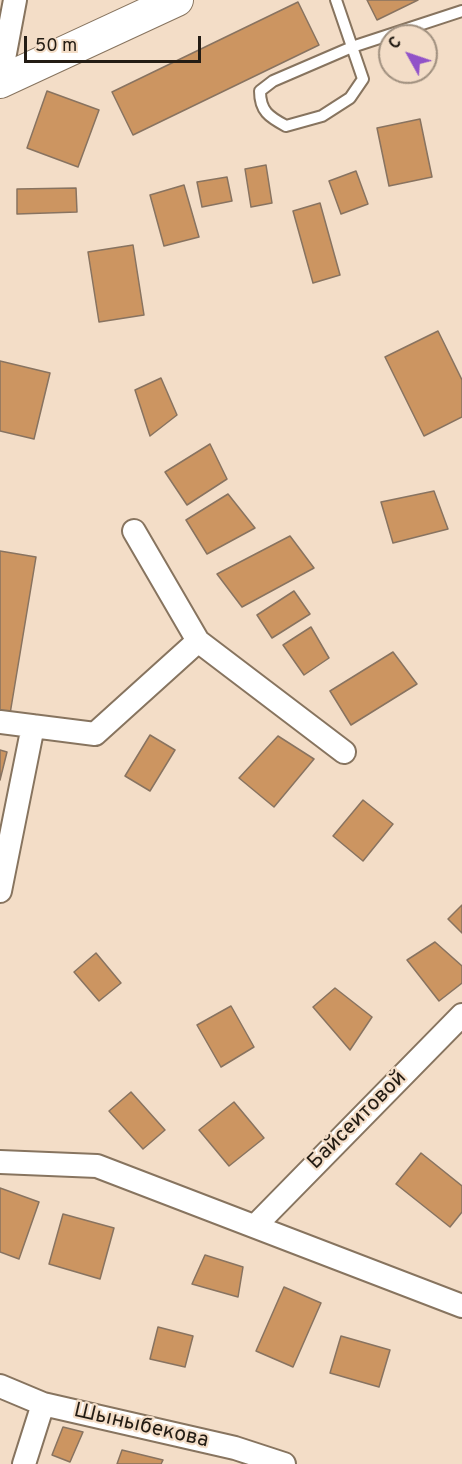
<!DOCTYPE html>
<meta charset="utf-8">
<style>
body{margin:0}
#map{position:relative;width:462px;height:1464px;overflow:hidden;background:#f3ddc7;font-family:Overpass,sans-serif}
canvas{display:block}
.north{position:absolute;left:378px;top:24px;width:60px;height:60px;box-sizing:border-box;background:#f3ddc7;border:2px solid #a0907f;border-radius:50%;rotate:310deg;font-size:16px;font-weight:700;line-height:24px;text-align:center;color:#231c14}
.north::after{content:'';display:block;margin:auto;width:21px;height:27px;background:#9152c8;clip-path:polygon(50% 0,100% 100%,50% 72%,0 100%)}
.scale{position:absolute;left:24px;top:36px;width:177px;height:27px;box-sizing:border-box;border:3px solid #231c14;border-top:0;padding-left:8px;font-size:18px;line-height:21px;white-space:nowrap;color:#231c14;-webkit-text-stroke:4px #f3ddc7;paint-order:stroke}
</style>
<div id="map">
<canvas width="462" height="1464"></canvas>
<div class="north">С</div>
<div class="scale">50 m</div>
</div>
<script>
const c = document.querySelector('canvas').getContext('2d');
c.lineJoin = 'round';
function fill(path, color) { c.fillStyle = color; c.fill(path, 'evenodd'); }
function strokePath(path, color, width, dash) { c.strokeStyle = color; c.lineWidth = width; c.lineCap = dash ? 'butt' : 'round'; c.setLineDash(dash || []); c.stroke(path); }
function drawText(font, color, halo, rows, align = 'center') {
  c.font = font + ' Overpass,sans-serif'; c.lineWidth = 4.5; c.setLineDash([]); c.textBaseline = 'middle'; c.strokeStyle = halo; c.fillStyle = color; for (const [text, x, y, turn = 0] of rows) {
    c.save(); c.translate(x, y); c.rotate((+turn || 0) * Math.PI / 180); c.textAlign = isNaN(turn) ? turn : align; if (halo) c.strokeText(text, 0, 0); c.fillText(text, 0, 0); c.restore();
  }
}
const building = new Path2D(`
 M367 0H418L377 20Z
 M298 2 319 45 133 135 112 92Z
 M47 91 99 110 78 167 27 148Z
 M420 119 432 177 389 186 377 128Z
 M266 165 272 203 251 207 245 169Z
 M356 171 368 204 341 214 329 181Z
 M227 177 232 201 202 207 197 182Z
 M184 185 199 237 164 246 150 195Z
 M76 188 77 212 17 214V189Z
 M320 203 340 275 313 283 293 211Z
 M133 245 144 315 99 322 88 252Z
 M438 331 462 380V417L424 436 385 357Z
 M0 361 50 373 34 439 0 431Z
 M161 378 177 415 150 436 135 390Z
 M210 444 227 479 187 505 165 472Z
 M434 491 448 529 393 543 381 502Z
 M228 494 255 528 207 554 186 520Z
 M290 536 314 568 242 607 217 574Z
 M0 551 36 557 10 714 0 713Z
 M294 591 310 614 272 638 257 615Z
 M311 627 329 658 304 675 283 645Z
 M393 652 417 684 351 725 330 691Z
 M150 735 175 750 150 791 125 776Z
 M278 736 314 759 274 807 239 778Z
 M0 750 7 752 0 780Z
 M363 800 393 824 363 861 333 836Z
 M462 905V933L448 919Z
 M435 942 462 966V983L439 1001 407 960Z
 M96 953 121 983 99 1001 74 972Z
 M335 988 372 1017 350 1050 313 1007Z
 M231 1006 254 1047 221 1067 197 1025Z
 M131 1092 165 1130 143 1149 109 1111Z
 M234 1102 264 1138 229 1166 199 1130Z
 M421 1153 462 1186V1212L450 1227 396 1184Z
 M0 1188 39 1202 19 1259 0 1252Z
 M63 1214 114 1228 100 1279 49 1264Z
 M205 1255 243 1267 238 1297 192 1284Z
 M284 1287 321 1303 293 1367 256 1351Z
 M158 1327 193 1336 185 1367 150 1359Z
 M341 1336 390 1350 379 1387 330 1373Z
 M63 1427 83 1432 70 1462 52 1455Z
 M122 1450 163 1460 161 1464H117Z`);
fill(building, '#cc9561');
strokePath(building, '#887360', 1.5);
const service = new Path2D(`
 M336 0 363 79 350 98 322 116 286 126C269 117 260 111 260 91L273 81 352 47 462 11`);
const minor = new Path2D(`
 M0 80 15 0
 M198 641 344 752
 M0 722 95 734 198 641 134 531
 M0 891 33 726
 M0 1162 97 1166 462 1306
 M255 1226 462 1015
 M0 1386 43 1404 235 1448 284 1464
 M24 1464 43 1404`);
const secondary = new Path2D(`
 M0 82 177 0`);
strokePath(service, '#87745f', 14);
strokePath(minor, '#87745f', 26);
strokePath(secondary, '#87745f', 34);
strokePath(service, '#fff', 10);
strokePath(minor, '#fff', 22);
strokePath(secondary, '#fff', 32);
drawText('21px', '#231c14', '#f3ddc7', [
 ["Байсеитовой",358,1121,-45],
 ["Шыныбекова",141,1427,13]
]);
</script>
